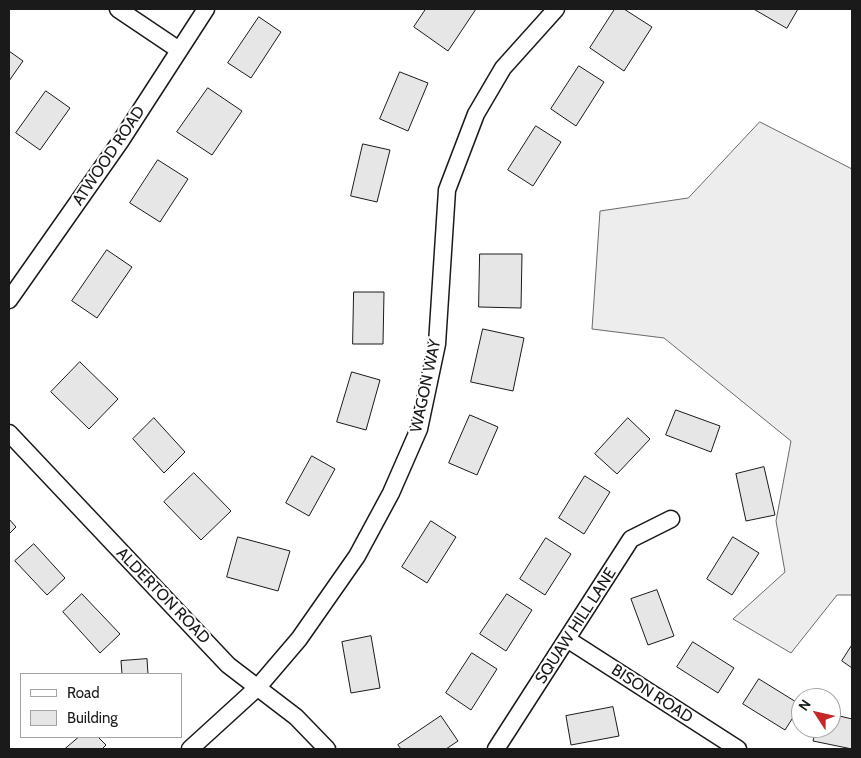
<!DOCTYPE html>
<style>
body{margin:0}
#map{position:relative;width:861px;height:758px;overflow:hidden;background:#fff;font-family:Cabin,sans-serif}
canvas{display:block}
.frame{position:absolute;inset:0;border:10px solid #1a1a1a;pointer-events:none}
.legend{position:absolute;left:20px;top:673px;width:162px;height:65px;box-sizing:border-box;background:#fff;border:1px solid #a3a3a3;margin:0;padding:6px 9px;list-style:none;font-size:15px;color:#1a1a1a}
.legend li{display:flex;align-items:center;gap:10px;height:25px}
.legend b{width:25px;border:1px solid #a3a3a3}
.north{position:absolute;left:791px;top:688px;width:50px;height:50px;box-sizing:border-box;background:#fff;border:1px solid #a3a3a3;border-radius:50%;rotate:305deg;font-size:14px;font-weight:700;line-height:20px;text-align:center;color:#1a1a1a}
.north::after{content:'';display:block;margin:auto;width:18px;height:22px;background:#c62828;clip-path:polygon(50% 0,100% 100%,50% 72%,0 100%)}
</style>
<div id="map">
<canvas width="861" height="758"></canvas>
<div class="frame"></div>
<ul class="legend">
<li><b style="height:6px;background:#fff"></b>Road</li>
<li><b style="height:14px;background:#e6e6e6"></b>Building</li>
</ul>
<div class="north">N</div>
</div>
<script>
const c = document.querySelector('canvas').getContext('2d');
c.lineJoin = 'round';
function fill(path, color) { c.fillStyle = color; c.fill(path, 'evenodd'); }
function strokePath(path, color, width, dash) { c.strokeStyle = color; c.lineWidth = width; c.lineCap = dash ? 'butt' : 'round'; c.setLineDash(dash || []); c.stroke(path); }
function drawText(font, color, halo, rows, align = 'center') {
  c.font = font + ' Cabin,sans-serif'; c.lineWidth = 4; c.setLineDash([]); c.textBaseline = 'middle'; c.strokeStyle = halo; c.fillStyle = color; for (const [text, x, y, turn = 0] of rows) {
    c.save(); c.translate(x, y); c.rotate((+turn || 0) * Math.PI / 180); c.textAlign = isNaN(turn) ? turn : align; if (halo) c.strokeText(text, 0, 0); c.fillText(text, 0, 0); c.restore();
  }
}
const built = new Path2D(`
 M760 122 852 169V595H837L791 653 733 619 785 572 776 521 791 441 664 338 592 329 600 211 688 198Z`);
fill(built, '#ededed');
strokePath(built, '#6a6a6a', 1);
const building = new Path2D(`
 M426 9H476L448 51 414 27Z
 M615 9H624L652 27 624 71 590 48Z
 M754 9H798L787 28Z
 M259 17 281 32 251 78 228 63Z
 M9 51 23 61 9 81Z
 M579 66 604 82 576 126 551 109Z
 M400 72 428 83 408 131 380 119Z
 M208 88 242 111 212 155 177 132Z
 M46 91 70 108 40 150 16 133Z
 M536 126 561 142 533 186 508 170Z
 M363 144 390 150 377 202 351 196Z
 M158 160 188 179 160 222 130 203Z
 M107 250 132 267 97 318 72 301Z
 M480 254H522L521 308 479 307Z
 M354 292H384L383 344H353Z
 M483 329 524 338 513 391 471 382Z
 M80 362 118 399 89 429 51 392Z
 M352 372 380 380 366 430 337 422Z
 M676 410 720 426 711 452 666 435Z
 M470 415 498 427 477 475 449 463Z
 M154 418 185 452 164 473 133 439Z
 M628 418 650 439 617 474 595 454Z
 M312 456 335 469 309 516 286 503Z
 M764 467 775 515 746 521 736 474Z
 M194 473 231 511 201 540 164 502Z
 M585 476 610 492 584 534 559 518Z
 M9 519 16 527 9 534Z
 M431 521 456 537 427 583 402 567Z
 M238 537 290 551 278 591 227 577Z
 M733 537 759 553 732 595 707 579Z
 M546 538 571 554 545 595 520 579Z
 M34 544 65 578 47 595 15 561Z
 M657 590 674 636 648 645 631 599Z
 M82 594 120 634 100 653 63 612Z
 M507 594 532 610 506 651 480 634Z
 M371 636 380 688 351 693 342 642Z
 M693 642 734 668 718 693 677 667Z
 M852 645V668L842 661Z
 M472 653 497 669 471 710 446 693Z
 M147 659 148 674H122L121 661Z
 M759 679 801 705 785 730 743 704Z
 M613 707 619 736 571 745 566 716Z
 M831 714 852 719V749L813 741 816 728H831Z
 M441 716 458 741 446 749H401L398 745Z
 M79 737H98L106 745 102 749H65Z`);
fill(building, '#e6e6e6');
strokePath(building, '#1a1a1a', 1);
const minor = new Path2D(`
 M118 9 179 50
 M9 300 120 142 206 9
 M9 433 228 665 296 717 327 749
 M567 639 738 749
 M190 749 258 687 299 639 357 556 391 493 419 429 437 344 447 190 476 114 503 68 556 9
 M496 749 631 539 671 519`);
strokePath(minor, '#1a1a1a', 19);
strokePath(minor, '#fff', 16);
drawText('16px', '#1a1a1a', '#fff', [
 ["ATWOOD ROAD",109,156,-56],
 ["WAGON WAY",426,386,-78],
 ["ALDERTON ROAD",163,596,46],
 ["SQUAW HILL LANE",576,626,-57],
 ["BISON ROAD",652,694,33]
]);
</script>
